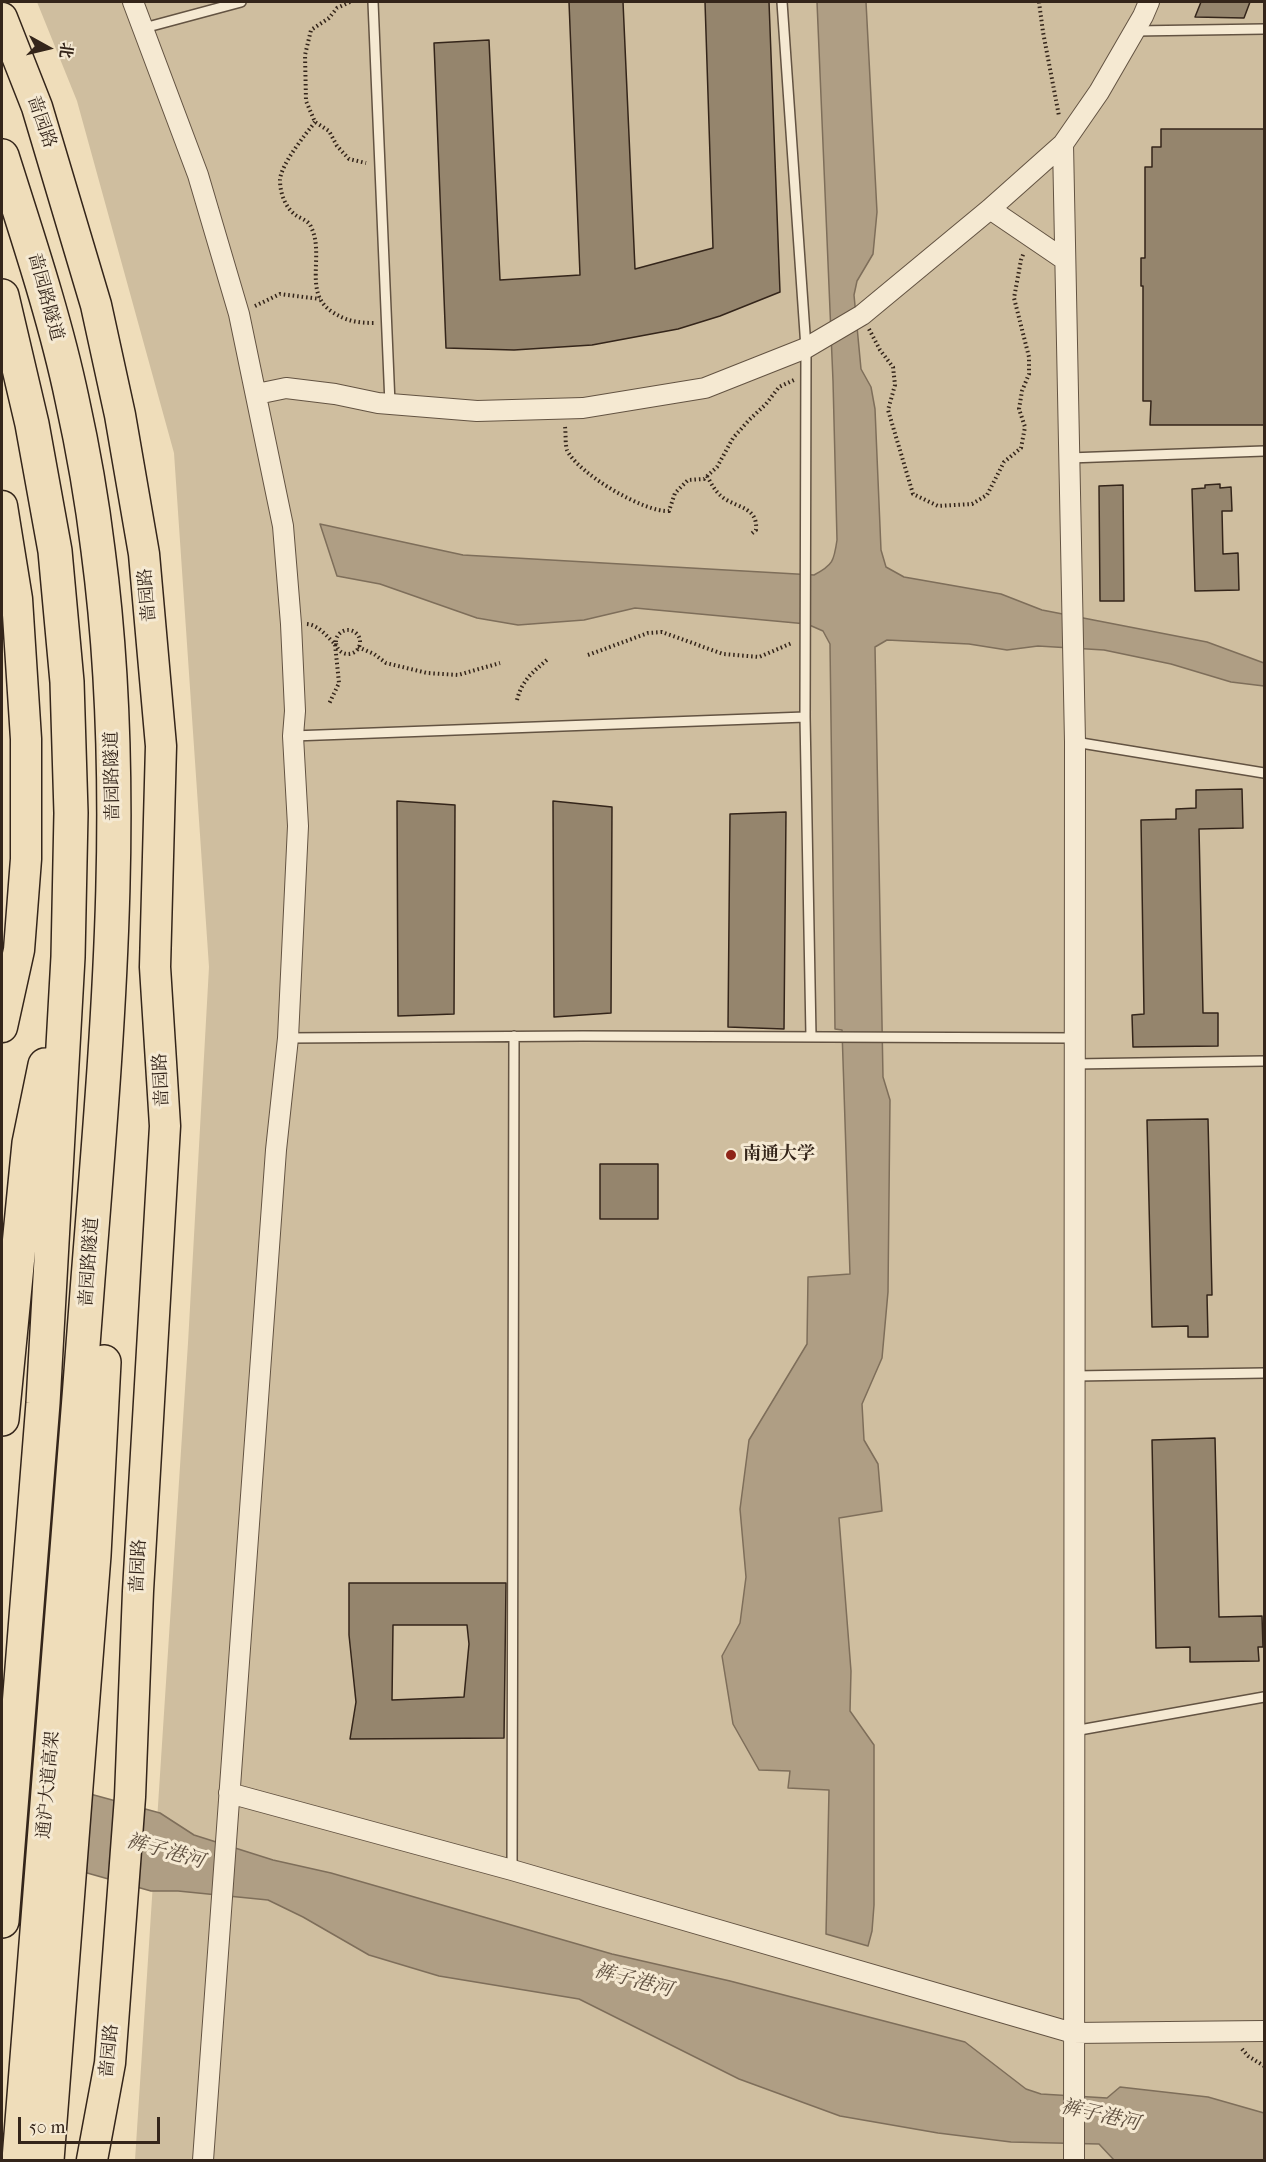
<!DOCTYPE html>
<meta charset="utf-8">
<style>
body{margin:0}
#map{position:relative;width:1266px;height:2162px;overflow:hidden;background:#efddba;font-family:"IM FELL French Canon","Noto Serif SC",serif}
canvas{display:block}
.frame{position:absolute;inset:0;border:3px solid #34251a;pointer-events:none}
.north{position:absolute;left:18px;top:18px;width:60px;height:60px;-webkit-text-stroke:4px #f5e9d2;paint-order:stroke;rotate:98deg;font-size:16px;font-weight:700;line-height:24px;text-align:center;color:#34251a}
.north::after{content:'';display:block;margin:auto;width:21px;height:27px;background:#34251a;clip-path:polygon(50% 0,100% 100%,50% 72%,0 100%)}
.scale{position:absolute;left:18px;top:2117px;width:142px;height:27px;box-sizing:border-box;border:3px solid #34251a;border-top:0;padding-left:8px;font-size:18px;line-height:21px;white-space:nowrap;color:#34251a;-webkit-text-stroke:4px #f5e9d2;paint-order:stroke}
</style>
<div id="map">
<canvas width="1266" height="2162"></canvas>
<div class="frame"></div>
<div class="north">北</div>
<div class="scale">50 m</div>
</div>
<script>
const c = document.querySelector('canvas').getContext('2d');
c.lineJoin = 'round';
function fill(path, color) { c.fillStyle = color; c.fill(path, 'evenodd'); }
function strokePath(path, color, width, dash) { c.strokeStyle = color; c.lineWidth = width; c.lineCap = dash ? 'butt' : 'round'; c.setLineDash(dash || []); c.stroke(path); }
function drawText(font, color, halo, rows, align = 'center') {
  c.font = font + ' "IM FELL French Canon","Noto Serif SC",serif'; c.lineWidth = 6; c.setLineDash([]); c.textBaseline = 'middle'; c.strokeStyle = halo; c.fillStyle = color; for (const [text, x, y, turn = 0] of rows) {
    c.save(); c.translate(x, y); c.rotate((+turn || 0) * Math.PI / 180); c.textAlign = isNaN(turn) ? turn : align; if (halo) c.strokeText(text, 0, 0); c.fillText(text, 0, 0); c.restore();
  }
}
fill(new Path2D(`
 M37 2H1264V2160H135L188 1343 209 967 174 453 77 101Z`), '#cfbe9f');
const water = new Path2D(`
 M817 2H866L877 212 873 254 857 281 854 295 861 369 871 387 875 409 881 550 886 567 904 577 1001 594 1042 610 1207 642 1264 663V686L1231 682 1171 664 1104 650 1038 646 1007 650 969 644 887 640 875 647 883 1077 890 1100 888 1292 882 1358 862 1404 864 1440 878 1464 882 1511 839 1518 851 1671 850 1711 874 1745V1905L872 1931 868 1946 826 1934 829 1790 788 1788 790 1771 759 1770 733 1724 722 1656 740 1623 746 1577 740 1509 749 1440 807 1344 808 1277 850 1274 842 1030 835 1029 830 644 823 631 807 624 635 608 584 620 518 625 477 618 380 584 337 576 320 524 463 555 814 575C833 565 834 561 837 540L833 381Z
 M2 1770 160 1813 194 1835 273 1860 331 1873 612 1954 730 1981 965 2042 1026 2089 1041 2094 1107 2098 1120 2087 1208 2097 1264 2113V2160H1114L1099 2144 1011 2142 938 2133 840 2116 739 2079 579 1999 439 1976 369 1955 303 1917 268 1900 178 1891H151L2 1849Z`);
fill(water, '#af9e84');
strokePath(water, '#7e6e5a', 1.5);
const building = new Path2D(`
 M569 2H623L635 269 713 248 705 2H769L780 292 720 316 678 329 592 345 514 350 446 348 434 43 489 40 500 280 580 275Z
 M1201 2H1250L1244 18 1195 17Z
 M1161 129H1264V425H1150L1151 401H1143V286H1141V258H1145V167H1152V147H1161Z
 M1220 484V488L1231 487 1232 511H1222L1223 554 1238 553 1239 590 1195 591 1192 489 1205 488V485Z
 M1123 485 1124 601H1100L1099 486Z
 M1242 789 1243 828 1199 829 1203 1013H1218V1046L1133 1047 1132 1015 1144 1014 1141 820 1176 819V809L1196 808V790Z
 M397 801 455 805 454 1014 398 1016Z
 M553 801 612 807 611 1013 554 1017Z
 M786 812 784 1029 728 1027 730 814Z
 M1208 1119 1212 1295H1207L1208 1337H1188V1326L1152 1327 1147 1120Z
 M600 1164H658V1219H600Z
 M1215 1438 1219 1617 1262 1616 1263 1647H1258L1259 1661 1190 1662V1647L1156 1648 1152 1440Z
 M349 1583H506L504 1738 350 1739 356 1702 349 1635ZM393 1625H467L469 1644 464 1697 392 1700Z`);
fill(building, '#95856d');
strokePath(building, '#34251a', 1.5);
const lane = new Path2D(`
 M373 2 390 404
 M782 2 806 348 805 717 811 1036
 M144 28 241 2
 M1135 31 1264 29
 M1069 458 1264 451
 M293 736 805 717
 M1075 742 1264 773
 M288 1038 583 1036 1074 1038
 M1075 1064 1264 1061
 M1075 1376 1264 1373
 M1074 1731 1264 1697
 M512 1870 514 1036`);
const street = new Path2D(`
 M133 2 198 175 239 314 283 526 291 624 295 711 293 736 298 826 288 1038 276 1150 203 2160
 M1063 144 1075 742 1074 2160
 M990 209 1065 260
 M257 394 286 388 335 394 378 403 477 411 583 408 705 388 806 348 862 315 990 209 1063 144 1099 92 1143 16 1149 2
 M229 1793 512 1870 1073 2033 1264 2031`);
const primary = new Path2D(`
 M2 18 37 107 96 305 120 415 144 554 161 746 155 967 165 1126 138 1591 130 1797 110 2063 92 2160
 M2 506 17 599 26 739V859L19 950 2 1027`);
const highway = new Path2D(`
 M2 156C27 235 55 318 72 399 83 449 92 500 98 550 130 791 107 1037 88 1279 66 1573 42 1867 19 2160
 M2 296 32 424 55 551 67 682 71 813 68 957 43 1403 2 1921
 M2 1419 29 1143 45 1065
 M47 2160 94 1555 104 1362`);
strokePath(lane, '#635342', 12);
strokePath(street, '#635342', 22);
strokePath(primary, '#34251a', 33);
strokePath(highway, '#34251a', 36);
strokePath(new Path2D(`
 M350 2 337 8 329 18 311 30 305 55 306 101 315 122 329 131 337 146 349 159 366 163
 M1039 2 1043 32 1059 116
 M315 122C305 135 281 164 280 180 280 194 286 209 297 216 302 219 309 221 311 227 325 254 303 292 331 311 345 321 358 323 374 323
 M255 306 280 294 320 299
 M869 329 880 350 893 367 895 385 888 410 913 494 938 506 972 504 987 495 1004 462 1021 448 1025 427 1019 409 1022 391 1029 374V357L1014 298 1021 260 1024 252
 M565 427C566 434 565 444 567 450 577 473 645 513 669 511L675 493 688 480 704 479 717 467 733 438 749 420 766 404 779 387 794 380
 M707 476C712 485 716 493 725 499 739 508 758 508 756 530L750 535
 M307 624C319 625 327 637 335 644L339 683 329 704
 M336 642a12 12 0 1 1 24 0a12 12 0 1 1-24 0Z
 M358 647 374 654 386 663 427 673 458 675 500 663
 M588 655 648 633 662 632 723 654 759 657 792 643
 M517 700C522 680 533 672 548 659
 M1242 2049 1248 2056 1264 2066`), '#34251a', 4, [1.5, 3]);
strokePath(lane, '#f5e9d2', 9);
strokePath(street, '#f5e9d2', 20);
strokePath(primary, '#efddba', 30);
strokePath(highway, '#efddba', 33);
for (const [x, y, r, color] of [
 [731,1155,6,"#8f2418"]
]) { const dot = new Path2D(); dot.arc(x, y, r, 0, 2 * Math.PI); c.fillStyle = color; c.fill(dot); strokePath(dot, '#f5e9d2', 2); }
drawText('18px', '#34251a', '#f5e9d2', [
 ["啬园路",41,122,71],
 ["啬园路隧道",45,297,75],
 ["啬园路",148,595,-95],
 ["啬园路隧道",113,776,-91],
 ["啬园路",162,1080,-93],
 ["啬园路隧道",90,1262,-86],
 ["啬园路",139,1566,-87],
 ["通沪大道高架",49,1785,-85],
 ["啬园路",110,2051,-84]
]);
drawText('bold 18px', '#34251a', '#f5e9d2', [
 ["南通大学",743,1155]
], 'left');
drawText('italic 20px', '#5f4f3f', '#f5e9d2', [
 ["裤子港河",165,1852,16],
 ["裤子港河",633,1981,15],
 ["裤子港河",1100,2116,13]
]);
</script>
